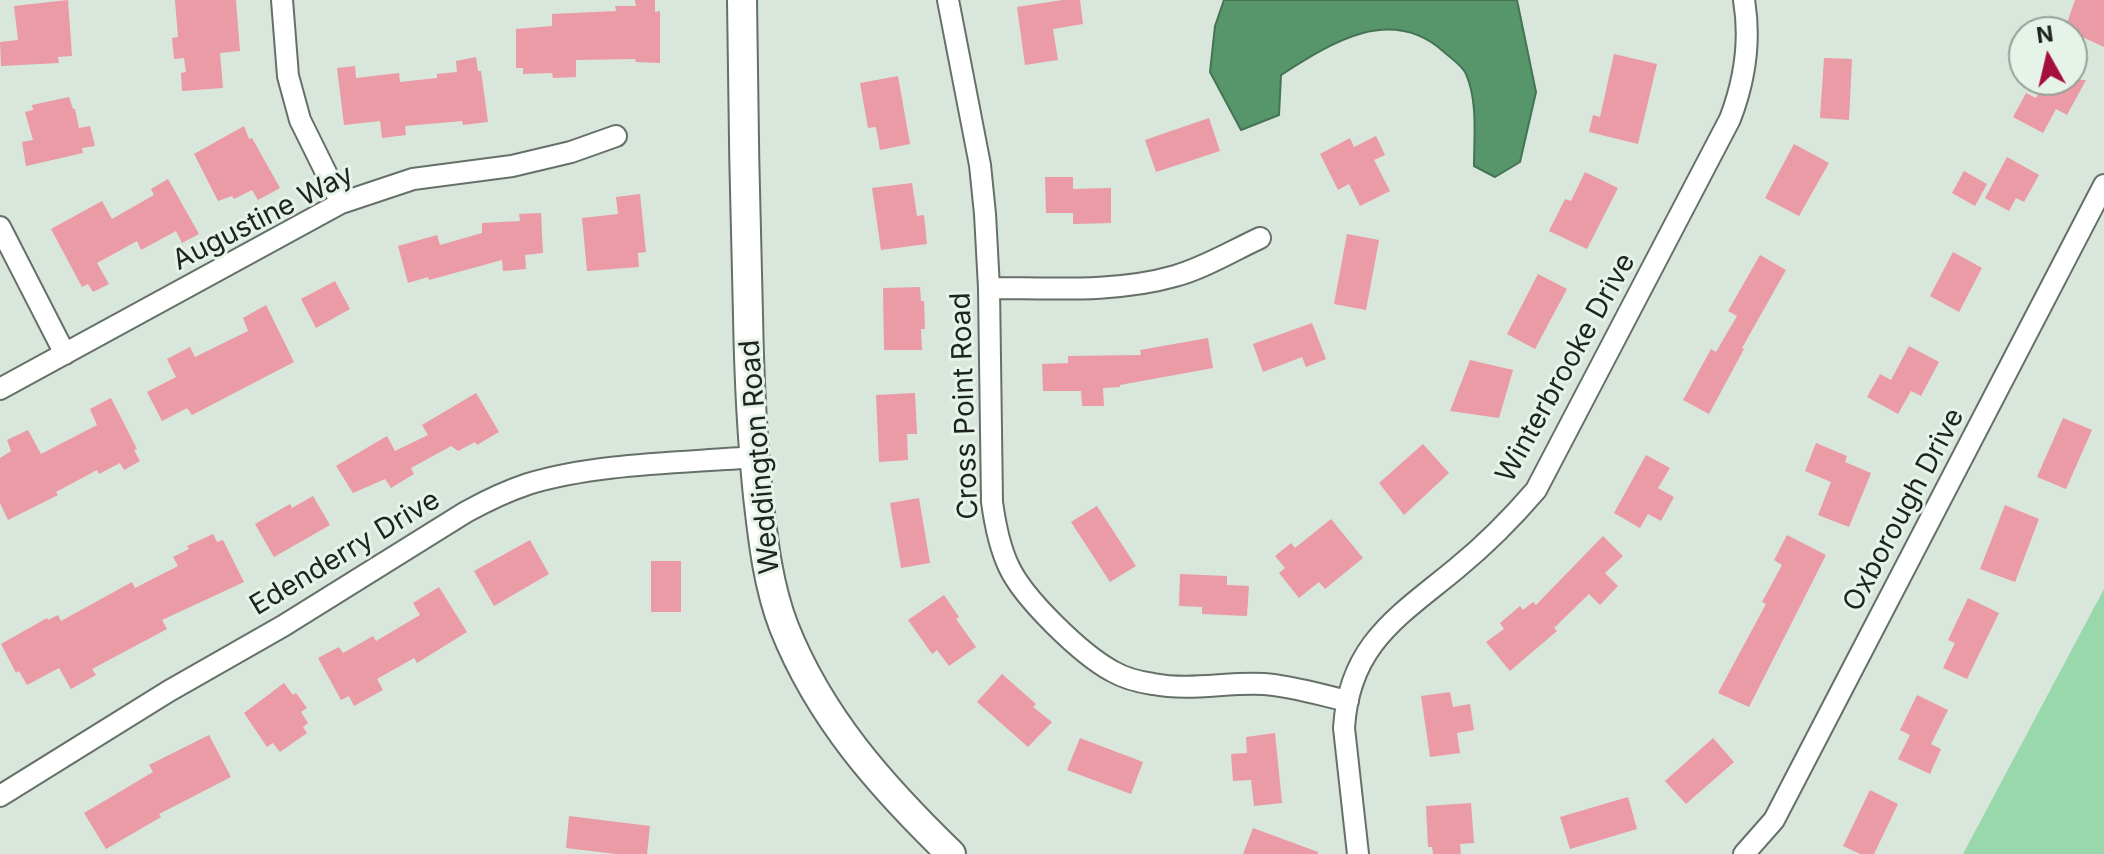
<!DOCTYPE html>
<style>
body{margin:0}
#map{position:relative;width:2104px;height:854px;overflow:hidden;background:#d8e6dc;font-family:Inter,sans-serif}
canvas{display:block}
.north{position:absolute;left:2008px;top:16px;width:80px;height:80px;box-sizing:border-box;background:#e6f3e9;border:2px solid #96a099;border-radius:50%;rotate:352deg;font-size:22px;font-weight:700;line-height:32px;text-align:center;color:#1e2320}
.north::after{content:'';display:block;margin:auto;width:28px;height:36px;background:#a60e3f;clip-path:polygon(50% 0,100% 100%,50% 72%,0 100%)}
</style>
<div id="map">
<canvas width="2104" height="854"></canvas>
<div class="north">N</div>
</div>
<script>
const c = document.querySelector('canvas').getContext('2d');
c.lineJoin = 'round';
function fill(path, color) { c.fillStyle = color; c.fill(path, 'evenodd'); }
function strokePath(path, color, width, dash) { c.strokeStyle = color; c.lineWidth = width; c.lineCap = dash ? 'butt' : 'round'; c.setLineDash(dash || []); c.stroke(path); }
function drawText(font, color, halo, rows, align = 'center') {
  c.font = font + ' Inter,sans-serif'; c.lineWidth = 6; c.setLineDash([]); c.textBaseline = 'middle'; c.strokeStyle = halo; c.fillStyle = color; for (const [text, x, y, turn = 0] of rows) {
    c.save(); c.translate(x, y); c.rotate((+turn || 0) * Math.PI / 180); c.textAlign = isNaN(turn) ? turn : align; if (halo) c.strokeText(text, 0, 0); c.fillText(text, 0, 0); c.restore();
  }
}
fill(new Path2D(`
 M2104 589V854H1963Z`), '#98d8aa');
const water = new Path2D(`
 M1224 0H1517L1536 92 1520 162 1495 177 1474 166C1474 137 1478 101 1466 74 1463 66 1451 58 1444 52 1391 4 1331 43 1281 75L1279 115 1241 130 1210 72 1215 26Z`);
fill(water, '#56966a');
strokePath(water, '#457454', 2);
fill(new Path2D(`
 M68 0 72 56 58 57 59 63 1 66 0 42 18 40 14 6Z
 M175 0H236L240 51 220 53 223 88 182 91 181 73 186 72 184 58 174 59 172 38 178 37Z
 M635 0H655V12L660 11V63L636 62 635 59 576 60V77L553 78 552 73 523 74V68H516V29L552 26V14L616 11 615 6H636Z
 M1062 0H1080L1083 24 1053 29 1058 60 1025 65 1017 7Z
 M2075 0H2104V47L2065 29Z
 M1614 54 1657 64 1638 144 1589 132 1593 115 1600 117Z
 M476 57 478 71H481L488 122 463 125 462 121 405 126 406 135 382 138 380 121 344 125 337 68 355 66 356 78 399 73 400 82 437 78V74L457 72 456 61Z
 M1824 58 1852 59 1849 120 1820 118Z
 M898 76 910 144 880 150 876 127 868 128 860 83Z
 M2046 80H2086L2067 115 2056 109 2043 133 2013 117 2026 93 2036 98Z
 M69 97 73 109H75L79 128 90 126 95 146 82 148 83 153 26 166 22 142 33 140 25 112 33 110 32 105Z
 M1209 118 1220 151 1156 172 1145 140Z
 M244 126 249 139 252 138 280 188 258 200 252 190 234 199 232 196 218 201 194 154Z
 M1376 136 1385 155 1374 160 1390 191 1360 206 1349 184 1338 190 1320 154 1350 138 1354 147Z
 M1794 144 1829 163 1799 216 1765 198Z
 M2007 157 2039 175 2024 202 2016 198 2009 211 1985 198Z
 M1964 171 1987 184 1975 206 1952 193Z
 M1585 172 1618 188 1587 249 1549 231 1565 199 1571 201Z
 M1045 177H1073V189L1111 188V223L1073 224V213H1046Z
 M168 179 199 234 182 243 176 231 141 250 137 241 97 263 109 284 93 292 88 284 82 287 51 229 102 201 112 219 154 195 151 189Z
 M912 183 917 216 924 215 927 244 881 250 872 188Z
 M640 194 646 252 638 253 639 267 587 271 582 218 618 214 616 197Z
 M541 213 543 253 525 255 526 269 503 271 502 260 429 280 428 277 408 283 398 246 437 235 440 245 482 233V223L520 221 519 214Z
 M1347 234 1379 240 1366 310 1334 304Z
 M1953 252 1982 268 1959 312 1930 296Z
 M1760 255 1786 270 1742 348 1744 349 1709 414 1683 400 1711 349 1716 352 1737 316 1728 311Z
 M1538 274 1567 289 1535 349 1507 334Z
 M335 281 350 309 316 328 301 299Z
 M920 287 921 301H924L925 329H921L922 350H884L883 288Z
 M266 305 294 362 192 415 187 408 162 421 147 392 176 377 167 359 190 347 195 357 248 331 243 318Z
 M1312 323 1326 359 1306 367 1302 357 1263 372 1253 344Z
 M1208 338 1213 368 1120 385V387L1103 388 1104 406H1082L1081 391H1043L1042 364 1068 363V356L1141 355 1140 350Z
 M1909 346 1939 362 1921 396 1911 391 1898 414 1867 397 1880 374 1891 380Z
 M1470 360 1513 370 1499 418 1450 411Z
 M476 393 499 432 477 445 475 442 458 451 451 446 411 468 414 474 391 488 385 479 353 493 336 466 387 436 395 451 428 435 422 425Z
 M915 393 917 434H907L908 460 879 462 876 395Z
 M111 398 137 449 134 450 140 461 124 470 120 463 99 474 97 470 56 492 58 495 8 520 0 503V458L11 451 7 440 28 430 41 454 97 425 90 409Z
 M2063 418 2092 430 2066 489 2037 477Z
 M1816 443 1847 456 1845 462 1871 473 1849 527 1818 515 1831 482 1805 471Z
 M1423 444 1449 473 1404 515 1379 483Z
 M1646 455 1670 468 1658 488 1674 497 1661 521 1648 514 1640 528 1614 513Z
 M313 496 330 525 274 557 255 524 290 504 292 508Z
 M919 498 930 563 901 568 890 503Z
 M2005 505 2039 519 2015 582 1980 569Z
 M1097 506 1136 566 1110 582 1071 522Z
 M1331 519 1363 558 1325 589 1319 582 1299 598 1279 573 1285 568 1275 556 1291 543 1295 548Z
 M213 534 217 542 223 540 244 582 162 620 167 629 92 669 96 675 71 689 59 668 27 685 19 671 16 673 1 644 47 618 48 620 58 615 61 621 132 582 135 588 178 566 173 557 189 549 187 546Z
 M1787 535 1826 555 1749 707 1718 693 1766 604 1762 602 1782 565 1774 560Z
 M1603 536 1623 556 1605 573 1618 586 1600 605 1589 594 1554 628 1557 631 1510 671 1486 642 1504 629 1500 623 1520 606 1523 610 1533 602 1536 605Z
 M530 540 549 574 494 606 474 571Z
 M651 561H681V612H651Z
 M1180 574 1227 576V585L1249 586 1247 616 1202 614V607L1179 606Z
 M439 587 467 632 417 663 414 658 377 679 383 690 354 706 349 696 341 700 318 658 339 647 343 653 373 636 376 641 420 615 413 603Z
 M944 595 959 617 956 619 976 647 949 666 937 650 932 654 908 620Z
 M1968 598 1999 613 1967 679 1943 668 1955 643 1948 640Z
 M1002 674 1036 704 1033 707 1052 722 1028 747 977 702Z
 M284 683 293 695 296 693 307 708 301 712 308 723 303 727 307 733 280 752 273 743 267 747 244 713Z
 M1450 692 1453 707 1470 704 1474 730 1457 733 1460 753 1430 757 1421 696Z
 M1917 695 1948 710 1931 744 1941 749 1930 774 1898 759 1910 735 1900 730Z
 M1275 733 1282 803 1254 806 1251 780 1233 781 1231 754 1247 753 1246 737Z
 M209 735 231 777 159 814 161 817 106 849 84 813 153 772 149 765Z
 M1080 738 1143 762 1131 794 1067 770Z
 M1713 738 1734 762 1686 804 1665 781Z
 M1870 790 1898 804 1874 854H1860L1843 846Z
 M1628 797 1637 829 1570 849 1560 817Z
 M1471 803 1474 843 1460 844 1461 854H1433L1432 847H1428L1426 806Z
 M569 816 650 826 647 854H616L566 848Z
 M1253 828 1318 852V854H1243Z`), '#ea9ba5');
const minor = new Path2D(`
 M282 0 288 76 300 120 341 203
 M948 0 980 165 985 214 989 288 992 502C995 524 999 546 1009 567 1024 599 1081 654 1112 671 1124 678 1139 682 1153 684 1190 691 1227 682 1264 684 1292 686 1321 695 1348 701
 M0 227 65 354
 M989 288C1050 288 1116 293 1175 276 1204 268 1232 251 1260 238
 M0 389 341 203 413 179 512 166 571 152 616 136
 M0 796 169 691 283 626 466 512C486 501 507 491 528 484 597 463 683 463 754 457
 M1358 854 1344 728C1349 644 1399 616 1457 568 1485 545 1512 518 1536 490L1730 119C1745 80 1751 42 1744 0
 M1744 854 1774 820 2104 185`);
const secondary = new Path2D(`
 M742 0C743 105 745 210 748 315 749 376 752 436 758 496 763 540 768 586 784 627 820 718 882 787 951 854`);
strokePath(minor, '#657168', 24);
strokePath(secondary, '#657168', 32);
strokePath(minor, '#fff', 20);
strokePath(secondary, '#fff', 28);
drawText('28px', '#1e2320', '#e6f3e9', [
 ["Augustine Way",263,218,-27],
 ["Winterbrooke Drive",1566,368,-61],
 ["Cross Point Road",965,406,-92],
 ["Weddington Road",760,457,-95],
 ["Oxborough Drive",1904,510,-62],
 ["Edenderry Drive",345,553,-31]
]);
</script>
